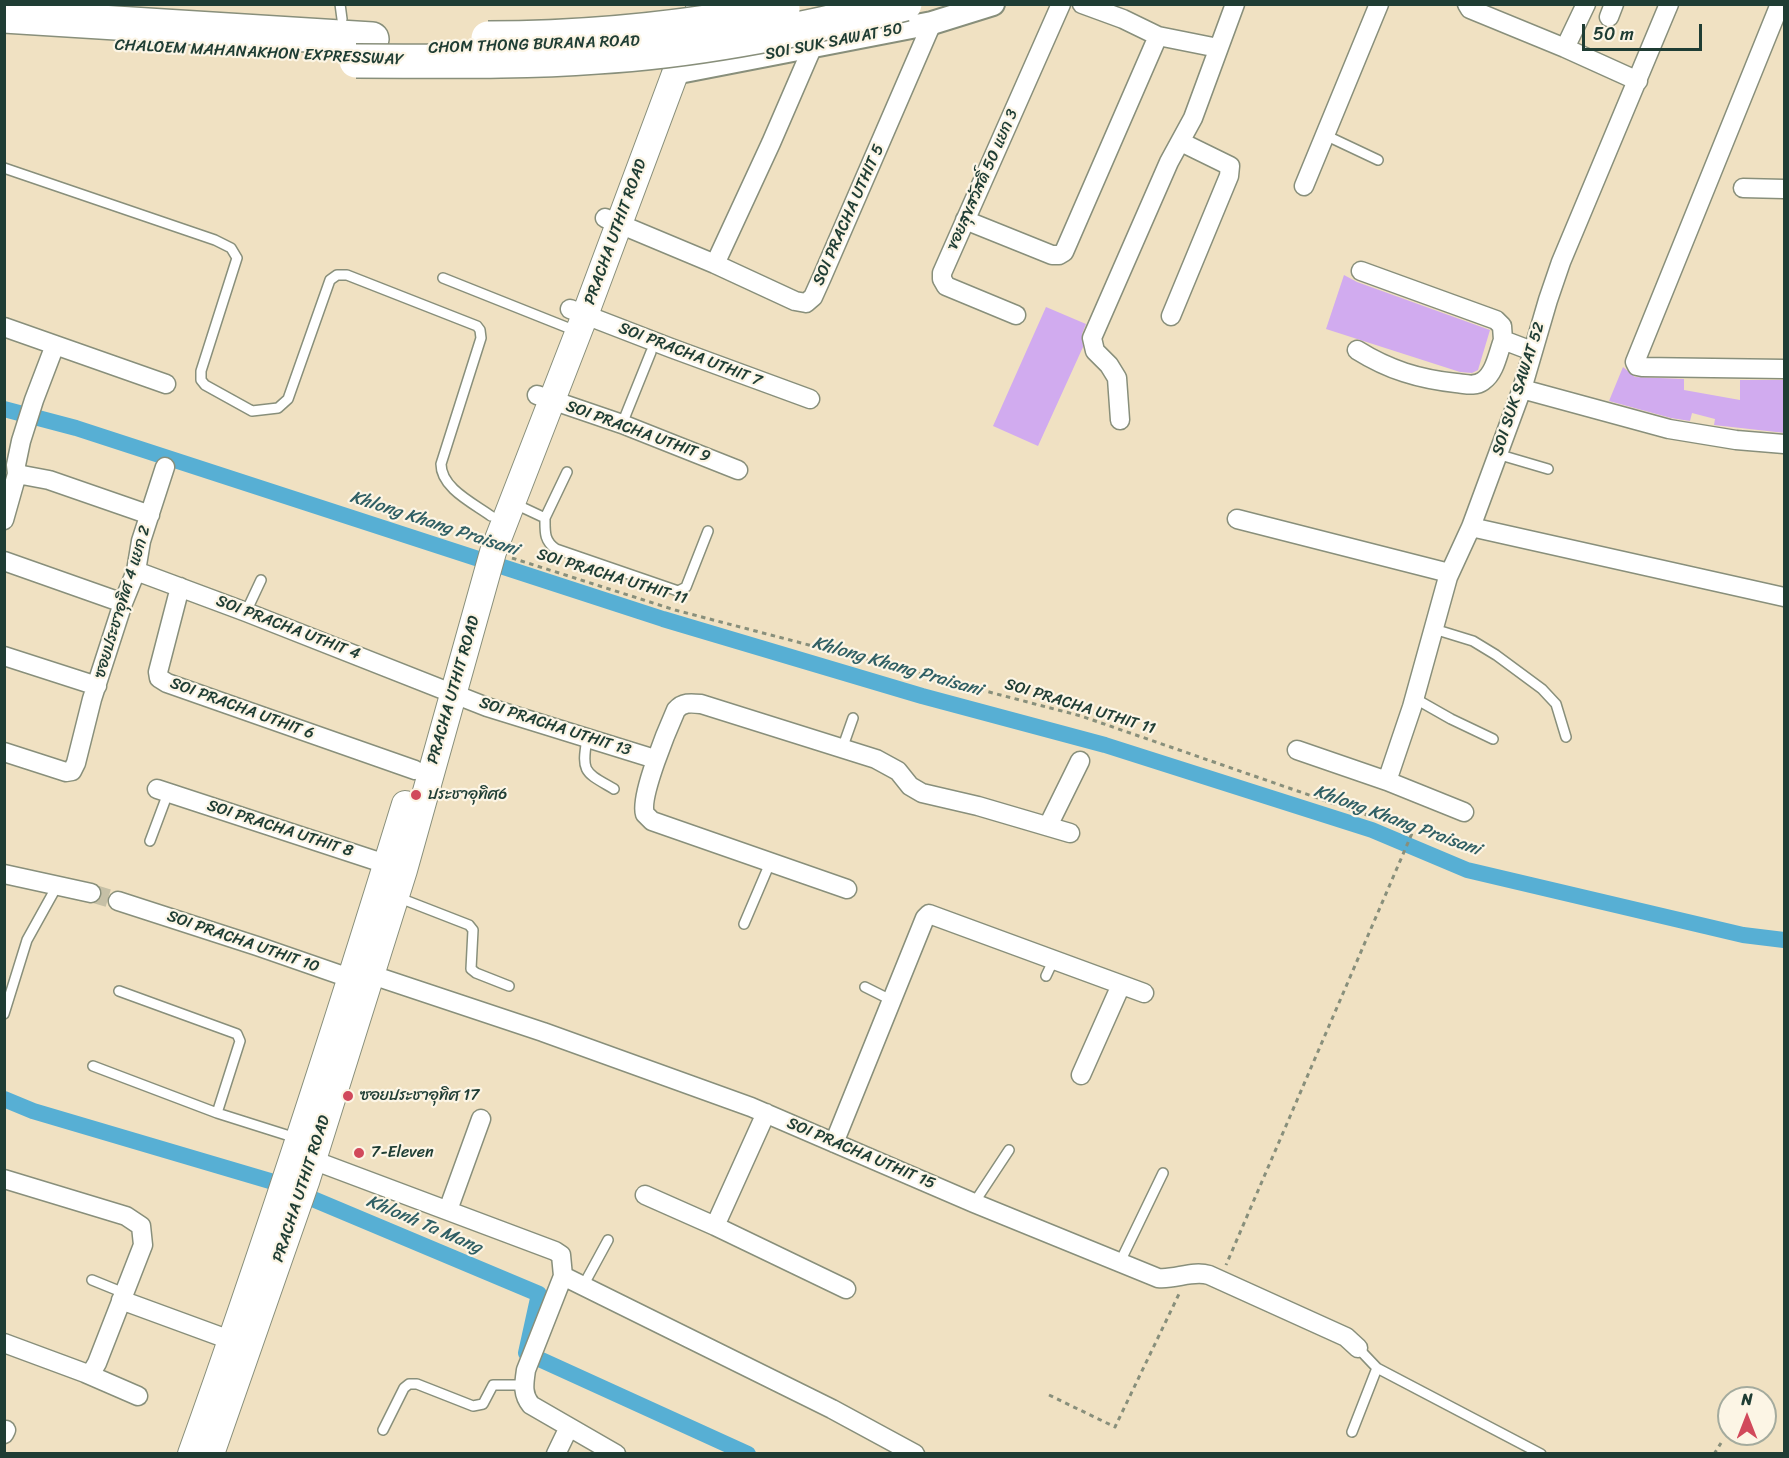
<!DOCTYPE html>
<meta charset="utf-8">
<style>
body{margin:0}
#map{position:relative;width:1789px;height:1458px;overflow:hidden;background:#f0e1c2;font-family:Sriracha,sans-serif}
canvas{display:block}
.frame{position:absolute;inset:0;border:6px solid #1f3d34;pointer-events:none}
.north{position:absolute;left:1717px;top:1386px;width:60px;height:60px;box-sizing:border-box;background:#fcf5e5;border:2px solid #a4ab9e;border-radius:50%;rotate:0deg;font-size:16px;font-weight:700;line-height:24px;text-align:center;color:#1f3d34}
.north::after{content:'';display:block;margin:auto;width:21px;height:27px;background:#d1495b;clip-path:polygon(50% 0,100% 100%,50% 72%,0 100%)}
.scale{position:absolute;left:1582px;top:24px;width:120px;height:27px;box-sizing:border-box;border:3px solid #1f3d34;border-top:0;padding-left:8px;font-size:18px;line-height:21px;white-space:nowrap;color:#1f3d34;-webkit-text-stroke:4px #fcf5e5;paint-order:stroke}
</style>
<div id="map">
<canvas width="1789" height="1458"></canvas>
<div class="frame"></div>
<div class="north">N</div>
<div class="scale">50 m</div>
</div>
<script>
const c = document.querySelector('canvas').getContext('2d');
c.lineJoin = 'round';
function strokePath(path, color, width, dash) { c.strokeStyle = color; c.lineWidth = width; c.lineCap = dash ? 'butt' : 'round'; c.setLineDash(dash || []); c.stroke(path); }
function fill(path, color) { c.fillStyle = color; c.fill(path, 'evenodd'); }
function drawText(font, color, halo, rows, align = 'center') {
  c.font = font + ' Sriracha,"Playpen Sans Thai",sans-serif'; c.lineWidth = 4.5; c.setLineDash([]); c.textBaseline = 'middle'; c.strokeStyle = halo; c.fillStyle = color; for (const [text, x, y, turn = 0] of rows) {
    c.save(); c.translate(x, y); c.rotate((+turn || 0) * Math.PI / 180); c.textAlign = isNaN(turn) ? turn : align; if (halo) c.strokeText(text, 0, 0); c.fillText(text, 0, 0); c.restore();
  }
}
strokePath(new Path2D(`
 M4 409 76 428 663 619 922 696 1105 745 1372 830 1467 870 1743 935 1784 940
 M4 1099 33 1111 270 1181 539 1294 526 1353 748 1454`), '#57afd4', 16);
fill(new Path2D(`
 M1344 275 1357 282 1490 330 1478 370 1472 373 1460 372 1326 329Z
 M1046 307 1086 324 1082 334 1083 347 1038 446 993 426Z
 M1623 367 1635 377 1684 379V390L1740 400V380H1785V433L1714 425 1715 419 1692 413 1690 421 1671 418 1609 401Z`), '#d1abef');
strokePath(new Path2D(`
 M91 893 118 901`), '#c6c0a6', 18, [18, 9]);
const service = new Path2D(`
 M340 4 342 19
 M1325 135 1378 160
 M4 168 215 240 231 248 237 258 201 371V380L205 385 252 411 278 408 288 399 330 280 337 275H347L477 326 480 330 481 338 441 464C441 488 473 503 491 516
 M443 278 576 331
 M622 424 651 352
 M1497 454 1548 469
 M513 503 545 518C545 532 544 541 556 549L678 591 686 587 708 531
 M545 518 567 472
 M246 612 261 580
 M1434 629 1473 641 1496 655 1542 689 1556 704 1566 737
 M1414 698 1451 719 1493 739
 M587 739C581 773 585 772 614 789
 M842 749 853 718
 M150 841 168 793
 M397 897 469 925 473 930 471 969 476 973 509 986
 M744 924 770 863
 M1046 976 1054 959
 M865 987 891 1000
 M119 991 237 1034 240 1041 217 1113
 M4 1014 27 940 57 886
 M93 1066 217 1113 296 1138
 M974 1203 1009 1150
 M1120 1262 1163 1173
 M92 1280 124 1293
 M583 1286 608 1240
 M1377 1368 1541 1454
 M383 1430 404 1388 409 1384H417L473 1406 483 1404 493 1385H523
 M1352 1432 1377 1368 1358 1348`);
const minor = new Path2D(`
 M1082 4 1123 19 1158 36 1218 48
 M1467 4 1470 9 1565 48 1638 81
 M1780 4 1635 362 1637 366 1642 367 1784 369
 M1609 17 1614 4
 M1565 48 1586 4
 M1304 186 1379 4
 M1743 188 1784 189
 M605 218 715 264 795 301 806 303 813 297 822 277 932 23
 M965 220 1052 255H1059L1064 252 1158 36
 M715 264 771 143 813 46
 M1361 271 1496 320 1502 326 1503 340
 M570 309 671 348 810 399
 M1016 315 946 286 942 279V273L1061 4
 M1171 316 1229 176 1230 166 1181 142
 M4 327 166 384
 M1357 350C1389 370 1419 379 1456 383 1466 384 1475 387 1483 381 1495 373 1498 353 1503 340L1532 351
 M1522 389 1669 429 1736 440 1784 444
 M537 395 622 424 738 470
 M1120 420 1117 378 1109 365 1095 351 1092 338 1169 162 1193 118 1235 4
 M17 474 49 480 150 515
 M1237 519 1449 573
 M4 520 17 474 16 465 21 441 34 400 55 345
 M1471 527 1784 597
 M4 561 123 603
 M136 571 246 612 487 707 655 759
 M180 587 158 672 159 678 167 683 415 770
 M4 656 97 686
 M1297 750 1387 781 1464 812
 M4 752 66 772 72 771 76 763 92 699 123 603 136 571 141 541 165 467
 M1387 781 1412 707 1448 577 1471 527 1522 389 1548 300 1561 262 1669 4
 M157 789 398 868
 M1048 826 1080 761
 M4 874 91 893
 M847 889 652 821C651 820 646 815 645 814 639 797 668 728 676 710 683 702 691 703 701 704L876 759 898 771 910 786 922 793 978 806 1070 833
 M118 901 257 946 361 982
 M360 971 543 1032 751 1107 974 1203 1158 1278C1175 1280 1192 1270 1209 1275L1346 1337 1358 1348
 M1081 1075 1121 985
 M834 1143 925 918 929 914 1144 993
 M302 1156 555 1251 561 1255 563 1276 526 1370C524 1384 522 1394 531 1405L616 1454
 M4 1179 126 1216 141 1226 143 1245 97 1363 90 1375
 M645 1195 715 1226 846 1289
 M448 1210 481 1119
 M715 1226 766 1113
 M563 1276 832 1409 915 1454
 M121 1300 241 1344
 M4 1343 85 1373 138 1396
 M4 1434 6 1430
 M556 1454 569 1427`);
const tertiary = new Path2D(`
 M674 73 932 23 993 4`);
const secondary = new Path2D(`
 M191 1454C268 1239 338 1022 405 804
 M211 1454 306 1182 404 870 493 552 585 315 701 4`);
const motorway = new Path2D(`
 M4 16 372 39`);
strokePath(service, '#888f7b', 12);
strokePath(minor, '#888f7b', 21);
strokePath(tertiary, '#888f7b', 26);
strokePath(secondary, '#888f7b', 28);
strokePath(motorway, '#888f7b', 36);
strokePath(new Path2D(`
 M512 558 675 610 1081 716 1413 831 1226 1265
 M1049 1395 1115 1427 1179 1294
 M1714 1454 1721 1443`), '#888f7b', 3, [4.5, 4.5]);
strokePath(service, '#fff', 9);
strokePath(minor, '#fff', 18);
strokePath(tertiary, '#fff', 22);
strokePath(secondary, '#fff', 26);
strokePath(motorway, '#fff', 33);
const motorwayBridge = new Path2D(`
 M488 38C587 38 686 28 783 9
 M356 61C436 61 517 63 597 57 701 51 804 30 905 4`);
strokePath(motorwayBridge, '#888f7b', 36, []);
strokePath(motorwayBridge, '#fff', 33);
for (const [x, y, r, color] of [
 [416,795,6,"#d1495b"],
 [348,1096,6,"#d1495b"],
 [359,1153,6,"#d1495b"]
]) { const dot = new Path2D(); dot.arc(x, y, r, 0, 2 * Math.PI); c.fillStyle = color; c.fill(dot); strokePath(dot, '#fcf5e5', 2); }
drawText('16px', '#1f3d34', '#fcf5e5', [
 ["SOI SUK SAWAT 50",834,42,-11],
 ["CHOM THONG BURANA ROAD",534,45,-2],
 ["CHALOEM MAHANAKHON EXPRESSWAY",259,53,3],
 ["ฃอยสุขสวัสดิ์ 50 แยก 3",983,180,-66],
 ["SOI PRACHA UTHIT 5",849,215,-66],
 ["PRACHA UTHIT ROAD",616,232,-70],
 ["SOI PRACHA UTHIT 7",690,355,21],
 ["SOI SUK SAWAT 52",1519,389,-72],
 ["SOI PRACHA UTHIT 9",638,432,20],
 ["SOI PRACHA UTHIT 11",612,577,17],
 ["ซอยประชาอุทิศ 4 แยก 2",123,602,-73],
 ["SOI PRACHA UTHIT 4",288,628,21],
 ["PRACHA UTHIT ROAD",454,690,-74],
 ["SOI PRACHA UTHIT 11",1080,707,17],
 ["SOI PRACHA UTHIT 6",242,709,20],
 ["SOI PRACHA UTHIT 13",555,727,18],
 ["SOI PRACHA UTHIT 8",280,829,18],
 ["SOI PRACHA UTHIT 10",243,942,19],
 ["SOI PRACHA UTHIT 15",861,1154,23],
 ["PRACHA UTHIT ROAD",302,1189,-72]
]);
drawText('16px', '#1f3d34', '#fcf5e5', [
 ["ประชาอุทิศ6",428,795],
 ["ซอยประชาอุทิศ 17",360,1096],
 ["7-Eleven",371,1153]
], 'left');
drawText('italic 18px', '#305f64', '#fcf5e5', [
 ["Khlong Khang Praisani",434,524,18],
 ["Khlong Khang Praisani",897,667,16],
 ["Khlong Khang Praisani",1397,821,20],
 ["Khlonh Ta Mang",424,1225,23]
]);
</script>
